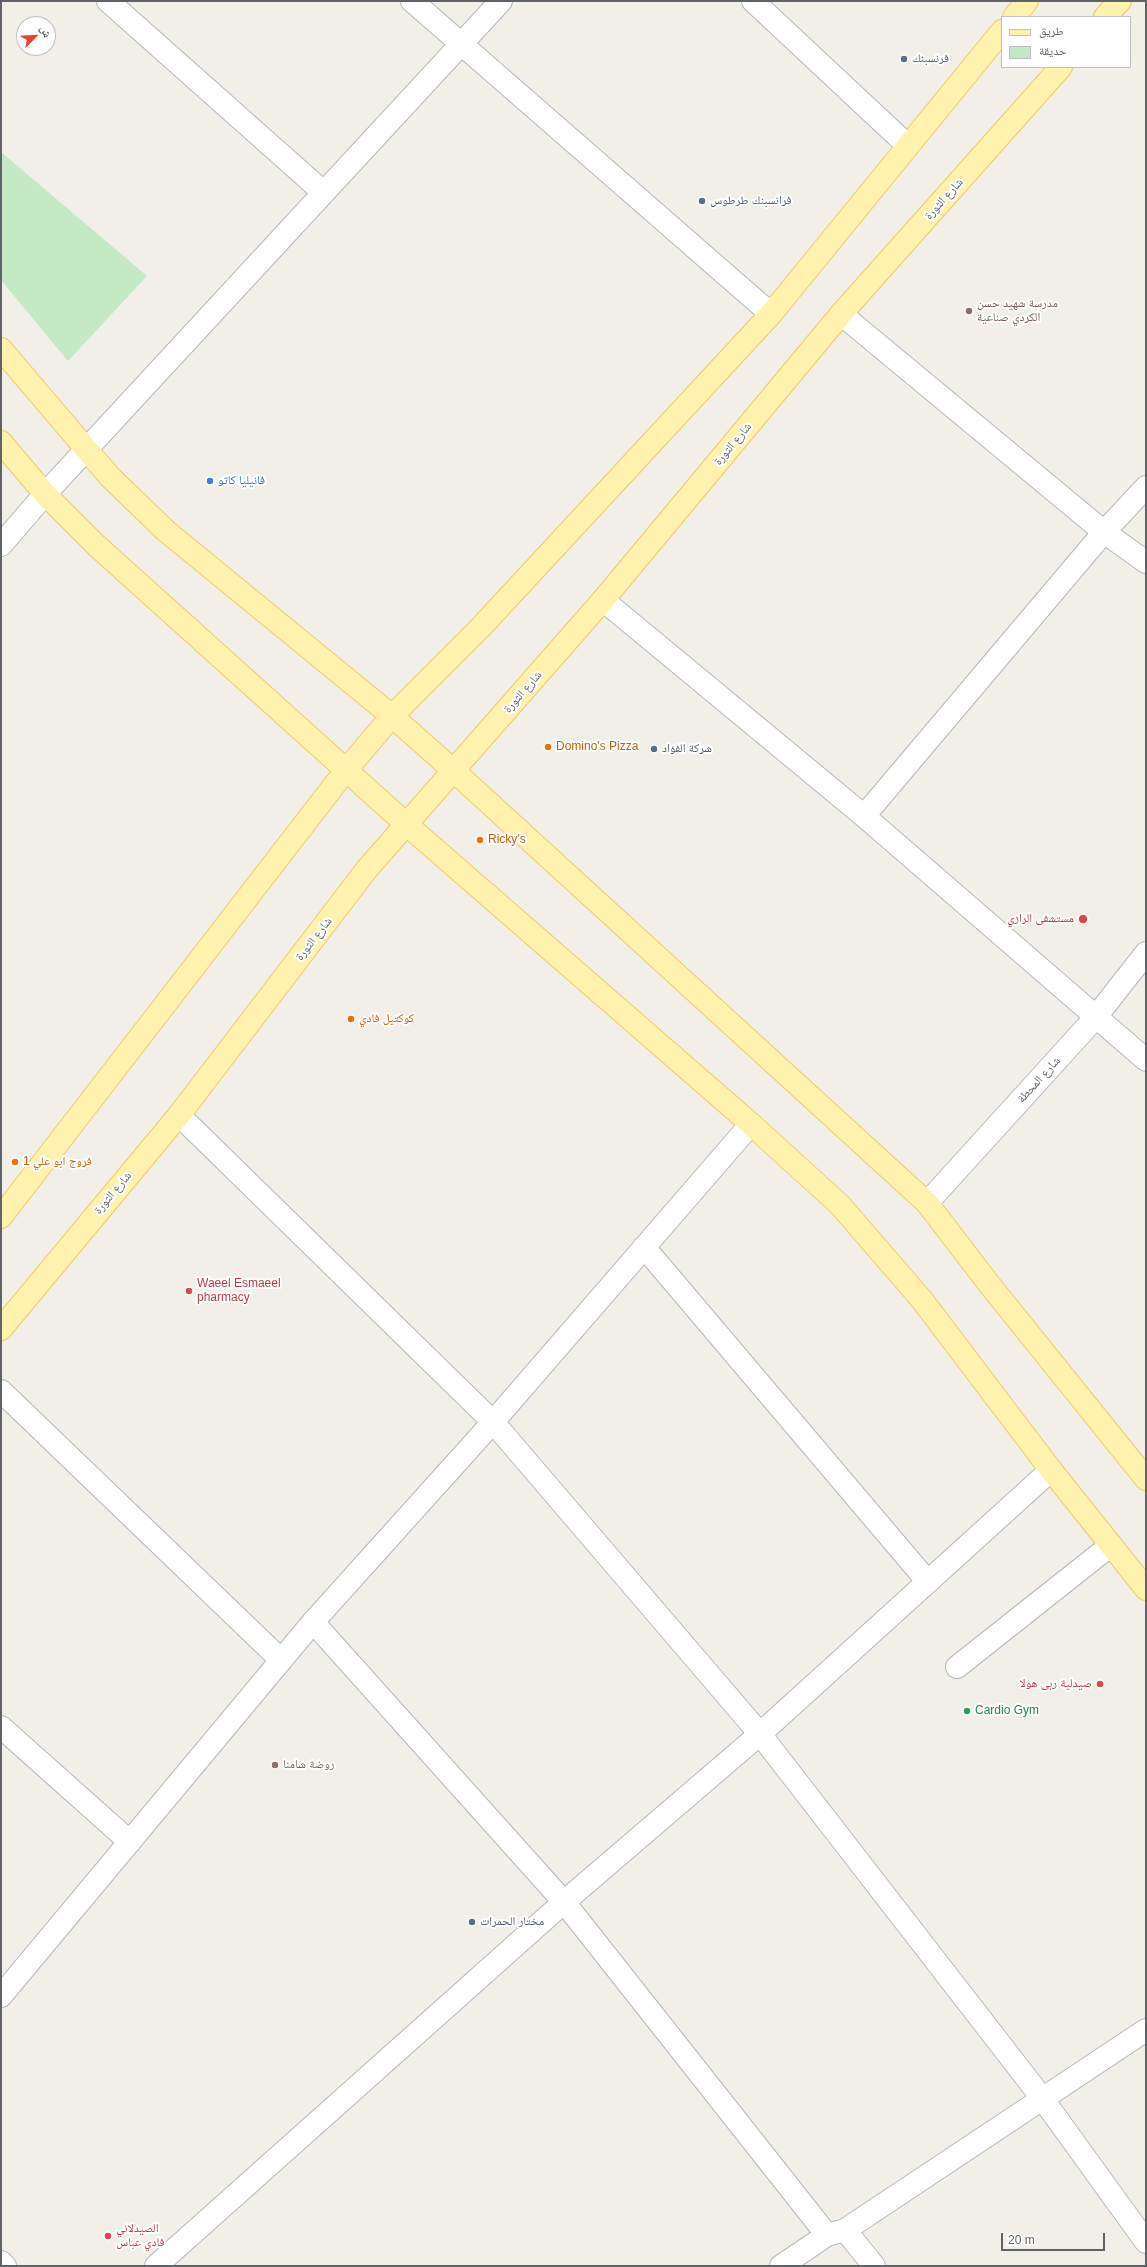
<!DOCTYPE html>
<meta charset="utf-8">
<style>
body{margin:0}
#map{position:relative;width:1147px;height:2267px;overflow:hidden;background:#f1efe8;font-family:Helvetica,"Noto Naskh Arabic",sans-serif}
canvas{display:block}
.frame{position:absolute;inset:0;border:2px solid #5f6368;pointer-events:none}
.legend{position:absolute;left:1001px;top:16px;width:130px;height:52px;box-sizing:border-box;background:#fff;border:1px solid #bfc1c3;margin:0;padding:5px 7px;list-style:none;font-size:12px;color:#5f6368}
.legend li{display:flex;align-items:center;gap:8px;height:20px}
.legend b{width:20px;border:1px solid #bfc1c3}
.north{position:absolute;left:16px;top:16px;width:40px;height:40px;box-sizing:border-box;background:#fff;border:1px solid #bfc1c3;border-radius:50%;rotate:66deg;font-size:11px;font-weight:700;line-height:16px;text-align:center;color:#5f6368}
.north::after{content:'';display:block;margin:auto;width:14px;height:18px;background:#ea4335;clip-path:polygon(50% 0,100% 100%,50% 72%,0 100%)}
.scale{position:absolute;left:1001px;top:2233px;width:104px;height:18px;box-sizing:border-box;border:2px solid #5f6368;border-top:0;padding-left:5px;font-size:12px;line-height:14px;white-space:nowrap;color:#5f6368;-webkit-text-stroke:3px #fff;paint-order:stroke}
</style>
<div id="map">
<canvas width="1147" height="2267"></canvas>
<div class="frame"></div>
<ul class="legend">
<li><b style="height:5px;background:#fff2af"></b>طريق</li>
<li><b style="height:11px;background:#c5e8c5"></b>حديقة</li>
</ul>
<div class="north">ش</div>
<div class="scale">20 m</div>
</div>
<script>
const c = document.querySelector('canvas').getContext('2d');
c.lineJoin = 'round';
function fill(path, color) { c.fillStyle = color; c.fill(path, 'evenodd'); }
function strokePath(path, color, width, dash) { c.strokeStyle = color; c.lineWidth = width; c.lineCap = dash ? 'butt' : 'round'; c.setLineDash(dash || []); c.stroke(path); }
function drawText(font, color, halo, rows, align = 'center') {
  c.font = font + ' Helvetica,"Noto Naskh Arabic",sans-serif'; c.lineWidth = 4; c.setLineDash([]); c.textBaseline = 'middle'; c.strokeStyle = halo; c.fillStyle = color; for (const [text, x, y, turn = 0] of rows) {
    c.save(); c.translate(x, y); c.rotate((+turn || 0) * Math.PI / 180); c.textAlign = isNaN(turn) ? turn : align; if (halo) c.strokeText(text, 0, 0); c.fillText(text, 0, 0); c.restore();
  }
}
fill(new Path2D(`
 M1 152 147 276 68 361 1 280Z`), '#c5e8c5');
const minor = new Path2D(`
 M108 1 323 192
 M412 1 771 314
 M753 1 907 145
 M841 314 1104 532 1146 562
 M1 545 45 494 501 1
 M603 600 864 816 1146 1060
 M864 816 1104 532 1146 487
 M179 1115 493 1422 760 1734 1042 2098 1146 2242
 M927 1203 1095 1018 1146 953
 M644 1247 928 1582
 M1 1391 281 1660
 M313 1622 564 1902 827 2235
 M957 1667 1111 1545
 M1 1727 130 1842
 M1 1996 313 1622 493 1422 751 1124
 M845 2230 874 2266
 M1 2262 5 2266
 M156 2266 564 1902 760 1734 1051 1470
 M781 2266 827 2235 845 2230 1146 2030`);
const major = new Path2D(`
 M1014 17 1027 1
 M1105 17 1120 1
 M1 349 110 477 166 531 392 716 454 771 927 1203 989 1284 1146 1479
 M1 442 45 494 97 546 406 824 751 1124 840 1205 922 1300 1051 1470 1146 1589
 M1 1217 346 770 392 716 481 627 771 314 1002 31
 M1 1329 179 1115 367 869 603 600 841 314 1061 67`);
strokePath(minor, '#b5b8bc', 24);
strokePath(major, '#f2c960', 24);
strokePath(minor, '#fff', 22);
strokePath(major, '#fff2af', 22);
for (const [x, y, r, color] of [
 [904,59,4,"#5c6f8a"],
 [702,201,4,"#5c6f8a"],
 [969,311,4,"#8d6e63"],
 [210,481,4,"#3f7fe0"],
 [548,747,4,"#e8710a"],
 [654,749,4,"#5c6f8a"],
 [480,840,4,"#e8710a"],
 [1083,919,5,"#e0444e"],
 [351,1019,4,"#e8710a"],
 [15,1162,4,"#e8710a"],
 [189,1291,4,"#e0444e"],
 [1100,1684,4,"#e0444e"],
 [967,1711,4,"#2e9e5b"],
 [275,1765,4,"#8d6e63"],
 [472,1922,4,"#5c6f8a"],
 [108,2236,4,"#e0444e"]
]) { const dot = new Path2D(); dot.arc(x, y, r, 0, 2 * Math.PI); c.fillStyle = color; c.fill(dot); strokePath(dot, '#fff', 1.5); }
drawText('12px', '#4e5e75', '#fff', [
 ["فرنسبنك",912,59],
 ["فرانسبنك طرطوس",710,201],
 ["شركة الفؤاد",662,749],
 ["مختار الحمرات",480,1922]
], 'left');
drawText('12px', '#5f6368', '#fff', [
 ["شارع الثورة",944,199,-48],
 ["شارع الثورة",733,444,-50],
 ["شارع الثورة",523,692,-49],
 ["شارع الثورة",314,939,-52],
 ["شارع المحطة",1039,1080,-48],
 ["شارع الثورة",113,1193,-50]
]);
drawText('12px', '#785e54', '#fff', [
 ["مدرسة شهيد حسن",977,304],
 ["الكردي صناعية",977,318],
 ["روضة شامنا",283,1765]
], 'left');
drawText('12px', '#366cbe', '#fff', [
 ["فانيليا كاتو",218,481]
], 'left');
drawText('12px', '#c56008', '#fff', [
 ["Domino's Pizza",556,747],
 ["Ricky’s",488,840],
 ["كوكتيل فادي",359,1019],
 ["فروج ابو علي 1",23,1162]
], 'left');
drawText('12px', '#be3a42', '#fff', [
 ["مستشفى الرازي",1074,919],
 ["Waeel Esmaeel",197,1284,"left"],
 ["pharmacy",197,1298,"left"],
 ["صيدلية ربى هولا",1092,1684],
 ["الصيدلاني",116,2229,"left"],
 ["فادي عباس",116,2243,"left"]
], 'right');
drawText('12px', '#27864d', '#fff', [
 ["Cardio Gym",975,1711]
], 'left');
</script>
